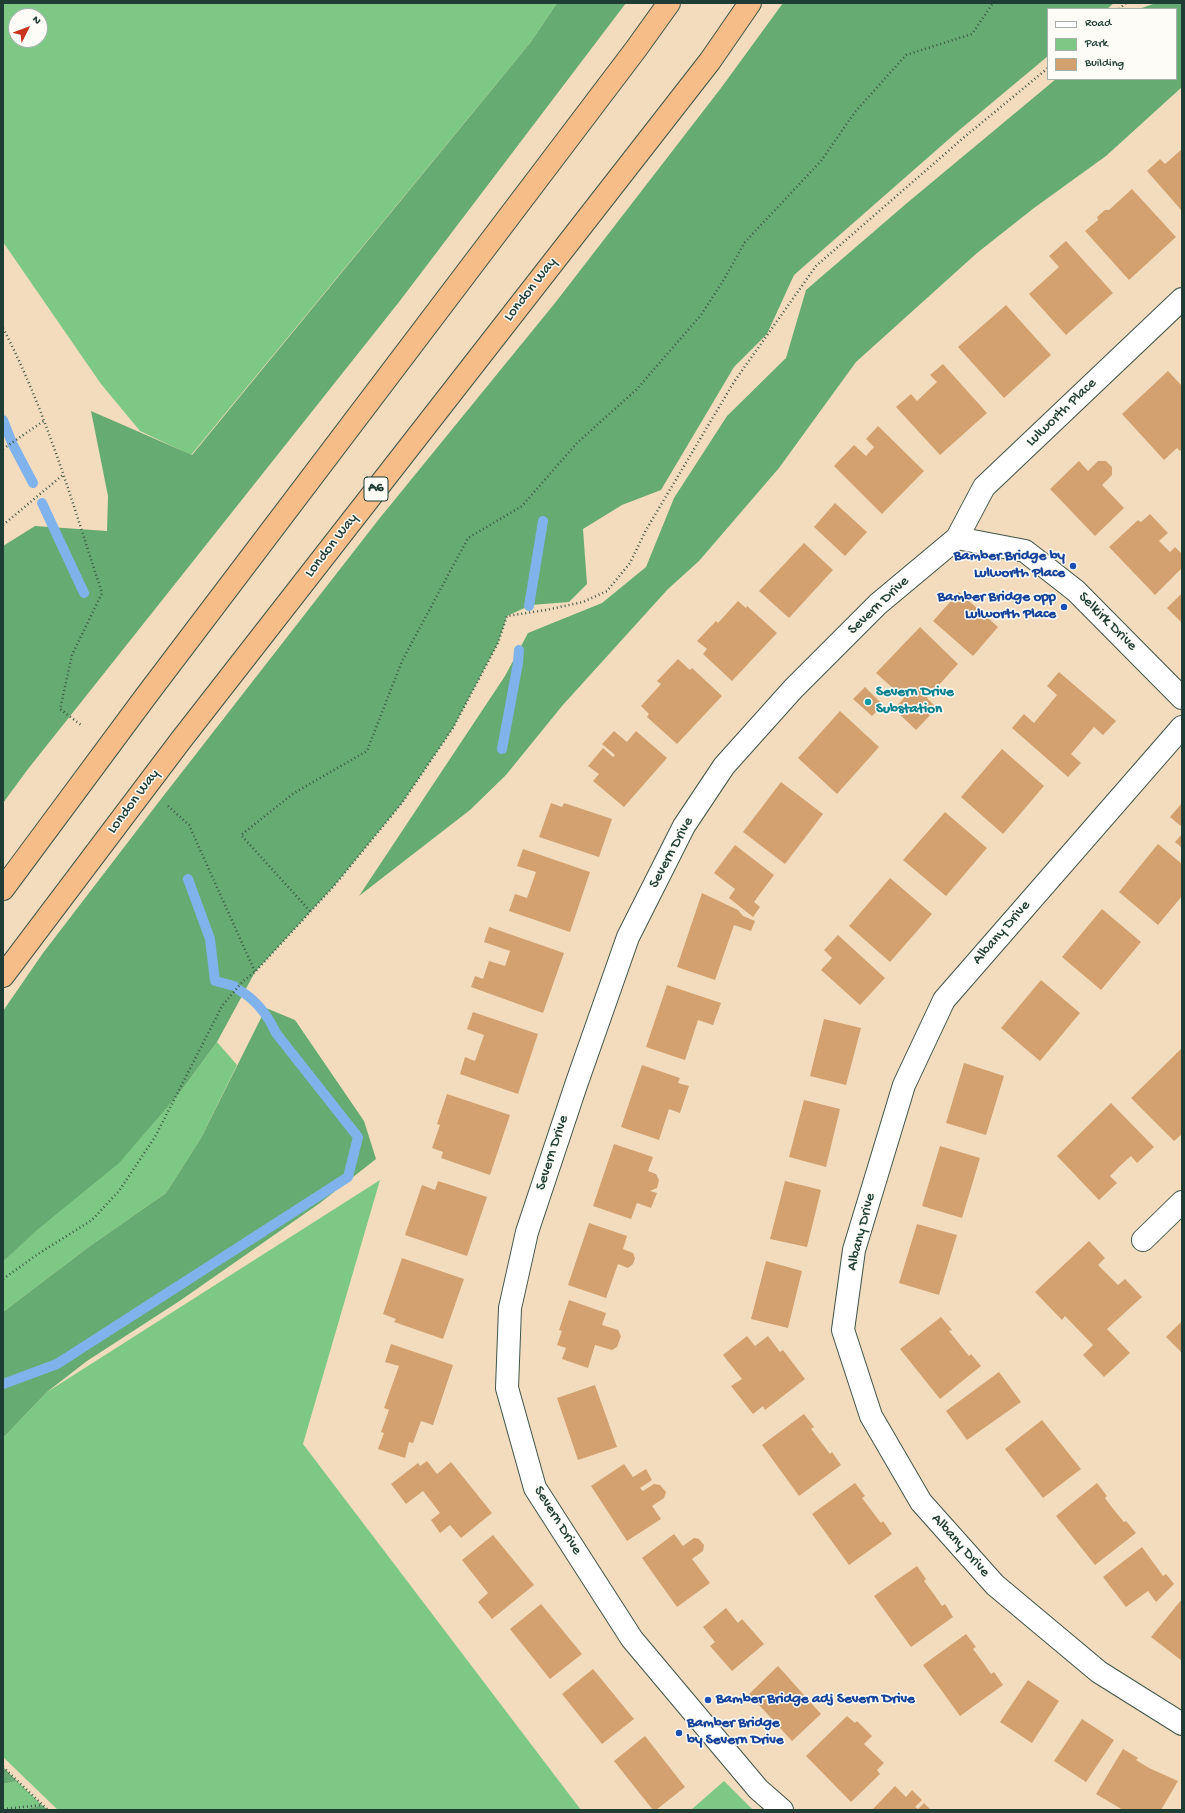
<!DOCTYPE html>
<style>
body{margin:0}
#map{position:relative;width:1185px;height:1813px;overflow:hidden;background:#f3dcbd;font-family:"Gochi Hand",sans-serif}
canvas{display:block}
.frame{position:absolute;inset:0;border:4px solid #1f3d34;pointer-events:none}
.legend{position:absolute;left:1047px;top:8px;width:130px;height:72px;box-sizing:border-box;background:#fdfcf7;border:1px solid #a4b0a9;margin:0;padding:5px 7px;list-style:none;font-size:12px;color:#1f3d34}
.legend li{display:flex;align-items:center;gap:8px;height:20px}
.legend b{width:20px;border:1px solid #a4b0a9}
.north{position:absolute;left:8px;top:8px;width:40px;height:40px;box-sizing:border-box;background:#fdfcf7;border:1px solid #a4b0a9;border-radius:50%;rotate:48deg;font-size:11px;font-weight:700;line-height:16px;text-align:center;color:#1f3d34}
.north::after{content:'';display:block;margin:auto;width:14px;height:18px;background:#c8321e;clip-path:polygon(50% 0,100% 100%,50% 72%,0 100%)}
</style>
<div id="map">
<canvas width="1185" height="1813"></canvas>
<div class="frame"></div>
<ul class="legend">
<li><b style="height:5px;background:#fff"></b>Road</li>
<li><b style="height:11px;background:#7ec885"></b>Park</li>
<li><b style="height:11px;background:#d2a16f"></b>Building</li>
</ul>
<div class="north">N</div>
</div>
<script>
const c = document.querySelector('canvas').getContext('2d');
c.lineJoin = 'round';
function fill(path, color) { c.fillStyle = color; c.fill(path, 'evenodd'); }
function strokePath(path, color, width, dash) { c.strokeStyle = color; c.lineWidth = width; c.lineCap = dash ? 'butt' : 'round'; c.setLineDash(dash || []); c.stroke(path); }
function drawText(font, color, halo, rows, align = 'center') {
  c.font = font + ' "Gochi Hand",sans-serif'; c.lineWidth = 3; c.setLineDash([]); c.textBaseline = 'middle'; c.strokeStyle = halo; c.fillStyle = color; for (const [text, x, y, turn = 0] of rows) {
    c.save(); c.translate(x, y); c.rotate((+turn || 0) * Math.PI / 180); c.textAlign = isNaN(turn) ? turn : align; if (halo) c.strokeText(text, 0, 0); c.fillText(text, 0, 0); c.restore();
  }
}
fill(new Path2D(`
 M3 3H557L530 43 191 455 140 431 101 384 3 242ZM16 16H40V40H16Z
 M217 1042 237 1065 201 1138 166 1193 90 1246 3 1312V1262L181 1091Z
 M380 1180 303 1444 581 1810H58L3 1757V1438L47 1392Z
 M17 1781 42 1805 22 1810H3V1784Z
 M724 1781 753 1810H691Z`), '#7ec885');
fill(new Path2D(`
 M557 3H626L399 302 28 769 3 803V546L35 526 107 531 108 496 91 411 192 455 530 43Z
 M783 3H1114L1107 9H1048V56L957 132 794 275 767 334 734 367 661 490 622 505 583 529 587 584 569 602 531 605 507 616 498 643 453 728 402 803 334 886 255 972 217 1042 181 1091 119 1163 37 1230 3 1262V1011L43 953 161 799 379 519 555 303 721 88Z
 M1156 3H1182V87L1106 156 1034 208 977 253 856 362 779 468 699 561 668 589 562 706 506 775 470 810 359 896 505 676 528 633 602 603 646 567 674 498 727 416 786 358 806 290 907 203 1056 79H1176V9H1139Z
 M266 1008 295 1020 364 1121 376 1159 320 1203 181 1300 87 1361 47 1392 3 1438V1312L90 1246 166 1193 201 1138Z
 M3 1767 17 1781 3 1784Z
 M42 1805 48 1810H22Z`), '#66ac72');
strokePath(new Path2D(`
 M3 420 12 443 33 483
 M42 503 84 593
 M529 606 543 521
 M502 749 518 663 519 650
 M188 879 210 939 215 981 234 986
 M3 1384 57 1364 348 1177 358 1137 276 1033C268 1016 255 999 239 990`), '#80b2ec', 10);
fill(new Path2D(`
 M1182 149V211L1147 171 1160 159 1165 164Z
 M1132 189 1176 237 1129 280 1085 231 1098 220 1097 217 1105 210H1109Z
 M1066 241 1113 293 1066 335 1029 294 1059 267 1049 256Z
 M1006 305 1051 355 1004 398 958 347Z
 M943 364 987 413 940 455 896 407 911 394 917 401 937 382 930 375Z
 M1168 371 1182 386V449L1180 451 1177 448 1164 460 1122 414Z
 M878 426 924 471 882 514 834 466 854 445 866 456 874 447 866 439Z
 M1079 461 1088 471 1098 461H1106L1112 467V475L1102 485 1124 508 1095 536 1050 489Z
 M835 503 867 532 845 556 814 527Z
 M1150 514 1168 533 1159 541 1170 552 1175 547 1182 554V568L1155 595 1109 547 1138 520 1141 522Z
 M804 543 833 570 789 618 759 591Z
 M959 592 998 627 973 656 933 621Z
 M1182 593V623L1167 608Z
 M738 601 746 608 747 606 777 633 732 681 703 654 707 649 697 641 716 621 718 623Z
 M920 627 958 664 927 698 937 708 916 730 894 709 904 698 876 673Z
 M678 659 690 670 692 668 722 696 677 744 647 717 649 714 641 706 661 684 657 681Z
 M1059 672 1116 721 1103 735 1094 727 1071 754 1081 763 1068 777 1012 728 1024 714 1034 723 1057 695 1047 686Z
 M865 687 883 705 872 716 853 699Z
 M840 711 879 747 837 794 798 758Z
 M614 731 627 742 636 731 667 758 624 807 593 781 599 774 588 766 603 748 613 757 615 755 602 744Z
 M1002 749 1044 786 1003 834 961 797Z
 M781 782 823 814 785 864 743 832Z
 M551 803 562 807 564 803 612 819 599 857 539 837Z
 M1182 803V827L1170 817Z
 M945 812 987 848 946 896 903 860Z
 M1182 834V848L1175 842Z
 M1158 844 1182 864V896L1158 925 1119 892Z
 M735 845 774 875 754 902 760 907 753 917 729 898 735 889 714 873Z
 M523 849 590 872 570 932 509 911 515 894 527 898 536 872 517 866Z
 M890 878 932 914 890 962 849 926Z
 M702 893 738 910 743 916 755 921 751 931 734 925 715 980 677 967Z
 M1102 909 1141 942 1101 990 1062 957Z
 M489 927 564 953 543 1013 471 987 475 976 483 979 489 961 505 966 510 951 484 942Z
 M838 935 885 978 860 1005 821 970 832 958 824 950Z
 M1041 980 1080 1013 1040 1061 1001 1028Z
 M667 985 721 1003 713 1025 698 1020 685 1060 646 1047Z
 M473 1012 538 1034 518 1094 460 1074 465 1057 475 1061 484 1035 467 1029Z
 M824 1019 861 1028 846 1085 810 1076Z
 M1182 1048V1134L1174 1141 1131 1098Z
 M964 1063 1004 1076 986 1135 946 1123Z
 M642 1065 680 1078 678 1083 689 1086 680 1113 669 1109 659 1140 621 1127Z
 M447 1094 510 1115 490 1175 441 1158 443 1152 432 1148 440 1125 437 1124Z
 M804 1100 840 1109 826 1167 789 1157Z
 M1111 1103 1154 1147 1137 1163 1131 1156 1120 1166 1110 1176 1117 1183 1099 1200 1057 1156Z
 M614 1144 653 1157 648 1171 656 1174 659 1180 657 1188 650 1191 657 1193 651 1208 637 1203 631 1219 593 1206Z
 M940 1146 980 1158 962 1218 922 1206Z
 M438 1181 487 1197 467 1256 405 1235 422 1185 435 1190Z
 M785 1181 821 1190 807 1247 770 1239Z
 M589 1223 627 1236 623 1249 633 1253 635 1258 633 1264 628 1268 618 1264 606 1298 568 1285Z
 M917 1224 957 1235 939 1295 899 1283Z
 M1089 1241 1105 1258 1098 1265 1118 1285 1125 1279 1142 1297 1107 1329 1130 1353 1104 1377 1083 1355 1093 1345 1065 1316 1062 1320 1035 1292Z
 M402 1258 464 1279 443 1339 394 1322 396 1319 383 1314Z
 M766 1261 802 1271 788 1328 751 1319Z
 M569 1300 606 1313 602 1325 618 1330 621 1336 617 1347 612 1350 595 1345 588 1368 562 1359 566 1348 557 1345 562 1331 559 1330Z
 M941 1317 952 1330 949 1331 969 1356 971 1354 981 1366 940 1399 900 1349Z
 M1182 1321V1353L1166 1337Z
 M747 1336 755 1346 768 1336 780 1352 783 1350 805 1379 765 1410 763 1406 753 1414 731 1386 742 1379 723 1355Z
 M391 1344 453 1365 433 1425 421 1421 413 1443 409 1442 405 1458 378 1449 384 1433 381 1432 389 1410 384 1408 399 1366 385 1362Z
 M999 1372 1021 1402 967 1440 946 1411Z
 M595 1385 617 1447 578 1460 557 1398Z
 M804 1414 814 1427 811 1429 830 1454 832 1452 841 1465 799 1496 762 1445Z
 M1042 1420 1081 1469 1043 1498 1005 1449Z
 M427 1461 437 1474 451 1462 492 1513 461 1538 450 1525 440 1533 431 1520 440 1513 423 1491 406 1504 391 1484 418 1463 420 1466Z
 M624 1464 633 1477 646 1469 652 1480 640 1488 643 1491 654 1484 660 1485 666 1492 664 1498 652 1506 661 1519 627 1541 591 1486Z
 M855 1483 865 1496 862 1498 881 1523 883 1521 892 1534 849 1565 812 1514Z
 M1097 1483 1107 1496 1105 1498 1114 1510 1124 1522 1126 1521 1136 1533 1095 1565 1056 1516Z
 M674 1534 683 1546 694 1538 699 1539 704 1545 703 1551 692 1559 710 1583 677 1607 642 1558Z
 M493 1535 534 1585 492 1619 478 1602 488 1593 462 1560Z
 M1142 1547 1163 1576 1166 1574 1174 1584 1156 1602 1148 1591 1126 1607 1103 1577Z
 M917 1566 926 1579 924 1581 933 1593 942 1606 945 1604 953 1617 911 1647 874 1596Z
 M1182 1599V1661L1151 1637Z
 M541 1604 582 1654 550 1679 510 1629Z
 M726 1608 738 1623 742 1619 764 1644 732 1671 710 1646 715 1642 703 1627Z
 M966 1634 976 1647 973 1649 982 1661 991 1674 994 1672 1003 1685 960 1716 923 1665Z
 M778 1666 821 1714 792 1741 749 1694Z
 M593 1669 634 1719 602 1744 562 1694Z
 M1028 1680 1059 1701 1032 1743 1000 1722Z
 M847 1716 855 1723 857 1721 872 1736 864 1744 884 1763 877 1770 880 1774 851 1802 806 1756Z
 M1082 1719 1114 1740 1086 1782 1054 1761Z
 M645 1736 685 1787 656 1810H653L614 1761Z
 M1123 1749 1138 1758 1136 1760 1149 1768 1178 1781 1161 1810H1123L1096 1794Z
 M895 1786 906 1797 912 1790 922 1800 915 1807 918 1809 924 1803 931 1810H872Z`), '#d2a16f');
const minor = new Path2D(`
 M957 538 1025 551 1076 591 1182 698
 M1182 727 944 1000 904 1085 854 1250 843 1330 871 1416 921 1502 995 1585 1099 1672 1182 1724
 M1143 1240 1182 1202
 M782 1810 758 1789 632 1639 535 1488 507 1388 510 1308 527 1232 576 1085 628 937 684 826 724 766 793 689 878 604 957 538 984 487 1182 299`);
const highway = new Path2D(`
 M3 889 146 696 636 49 669 3
 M3 976 181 740 710 61 750 3`);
strokePath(minor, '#3f5549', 24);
strokePath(highway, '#3f5549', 24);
strokePath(new Path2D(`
 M1119 9 1126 3
 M3 328C47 413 72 502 102 593L72 655 60 709 81 725
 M3 449 45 420
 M3 525 64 474
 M168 806 189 825 255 972
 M310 911 241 835 294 793 367 751 402 661 468 538 522 506 577 443 636 390 701 315 723 281 745 242 821 161 855 112 906 55 972 34 993 3
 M3 1279 38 1254 92 1220 119 1191 155 1137 222 1006 243 981 255 972 334 886 402 803 453 728 498 643 507 616 546 610 583 602 607 591 630 563 646 530 734 382 816 266 962 139 1048 68
 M3 1767 48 1810
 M3 1809 42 1805`), '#3f5549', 2.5, [1, 3]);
strokePath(minor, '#fff', 22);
strokePath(highway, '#f7bd88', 22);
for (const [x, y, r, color] of [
 [1073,566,4,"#1a4fb4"],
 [1064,607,4,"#1a4fb4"],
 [868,702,4,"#0f9aa8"],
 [708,1700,4,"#1a4fb4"],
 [679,1733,4,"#1a4fb4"]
]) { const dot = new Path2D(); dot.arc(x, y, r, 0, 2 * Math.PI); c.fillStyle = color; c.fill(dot); strokePath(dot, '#fdfcf7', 1.5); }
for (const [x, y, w] of [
 [376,489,24]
]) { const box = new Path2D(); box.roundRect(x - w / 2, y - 12, w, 24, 3); c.fillStyle = '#fdfcf7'; c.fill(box); strokePath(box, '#1f3d34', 1); }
drawText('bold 14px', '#1f3d34', null, [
 ["A6",376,489]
]);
drawText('15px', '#1f3d34', '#fdfcf7', [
 ["London Way",531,290,-52],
 ["Lulworth Place",1062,413,-44],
 ["London Way",332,546,-52],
 ["Severn Drive",879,606,-43],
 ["Selkirk Drive",1107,622,45],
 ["London Way",134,802,-53],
 ["Severn Drive",672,853,-62],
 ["Albany Drive",1002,933,-49],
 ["Severn Drive",553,1153,-72],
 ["Albany Drive",862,1232,-76],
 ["Severn Drive",557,1521,58],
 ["Albany Drive",960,1546,48]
]);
drawText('bold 15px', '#164399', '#fdfcf7', [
 ["Bamber Bridge by",1065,557],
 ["Lulworth Place",1065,574],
 ["Bamber Bridge opp",1056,598],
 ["Lulworth Place",1056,615],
 ["Bamber Bridge adj Severn Drive",716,1700,"left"],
 ["Bamber Bridge",687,1724,"left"],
 ["by Severn Drive",687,1741,"left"]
], 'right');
drawText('bold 15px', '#0d838f', '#fdfcf7', [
 ["Severn Drive",876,693],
 ["Substation",876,710]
], 'left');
</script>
